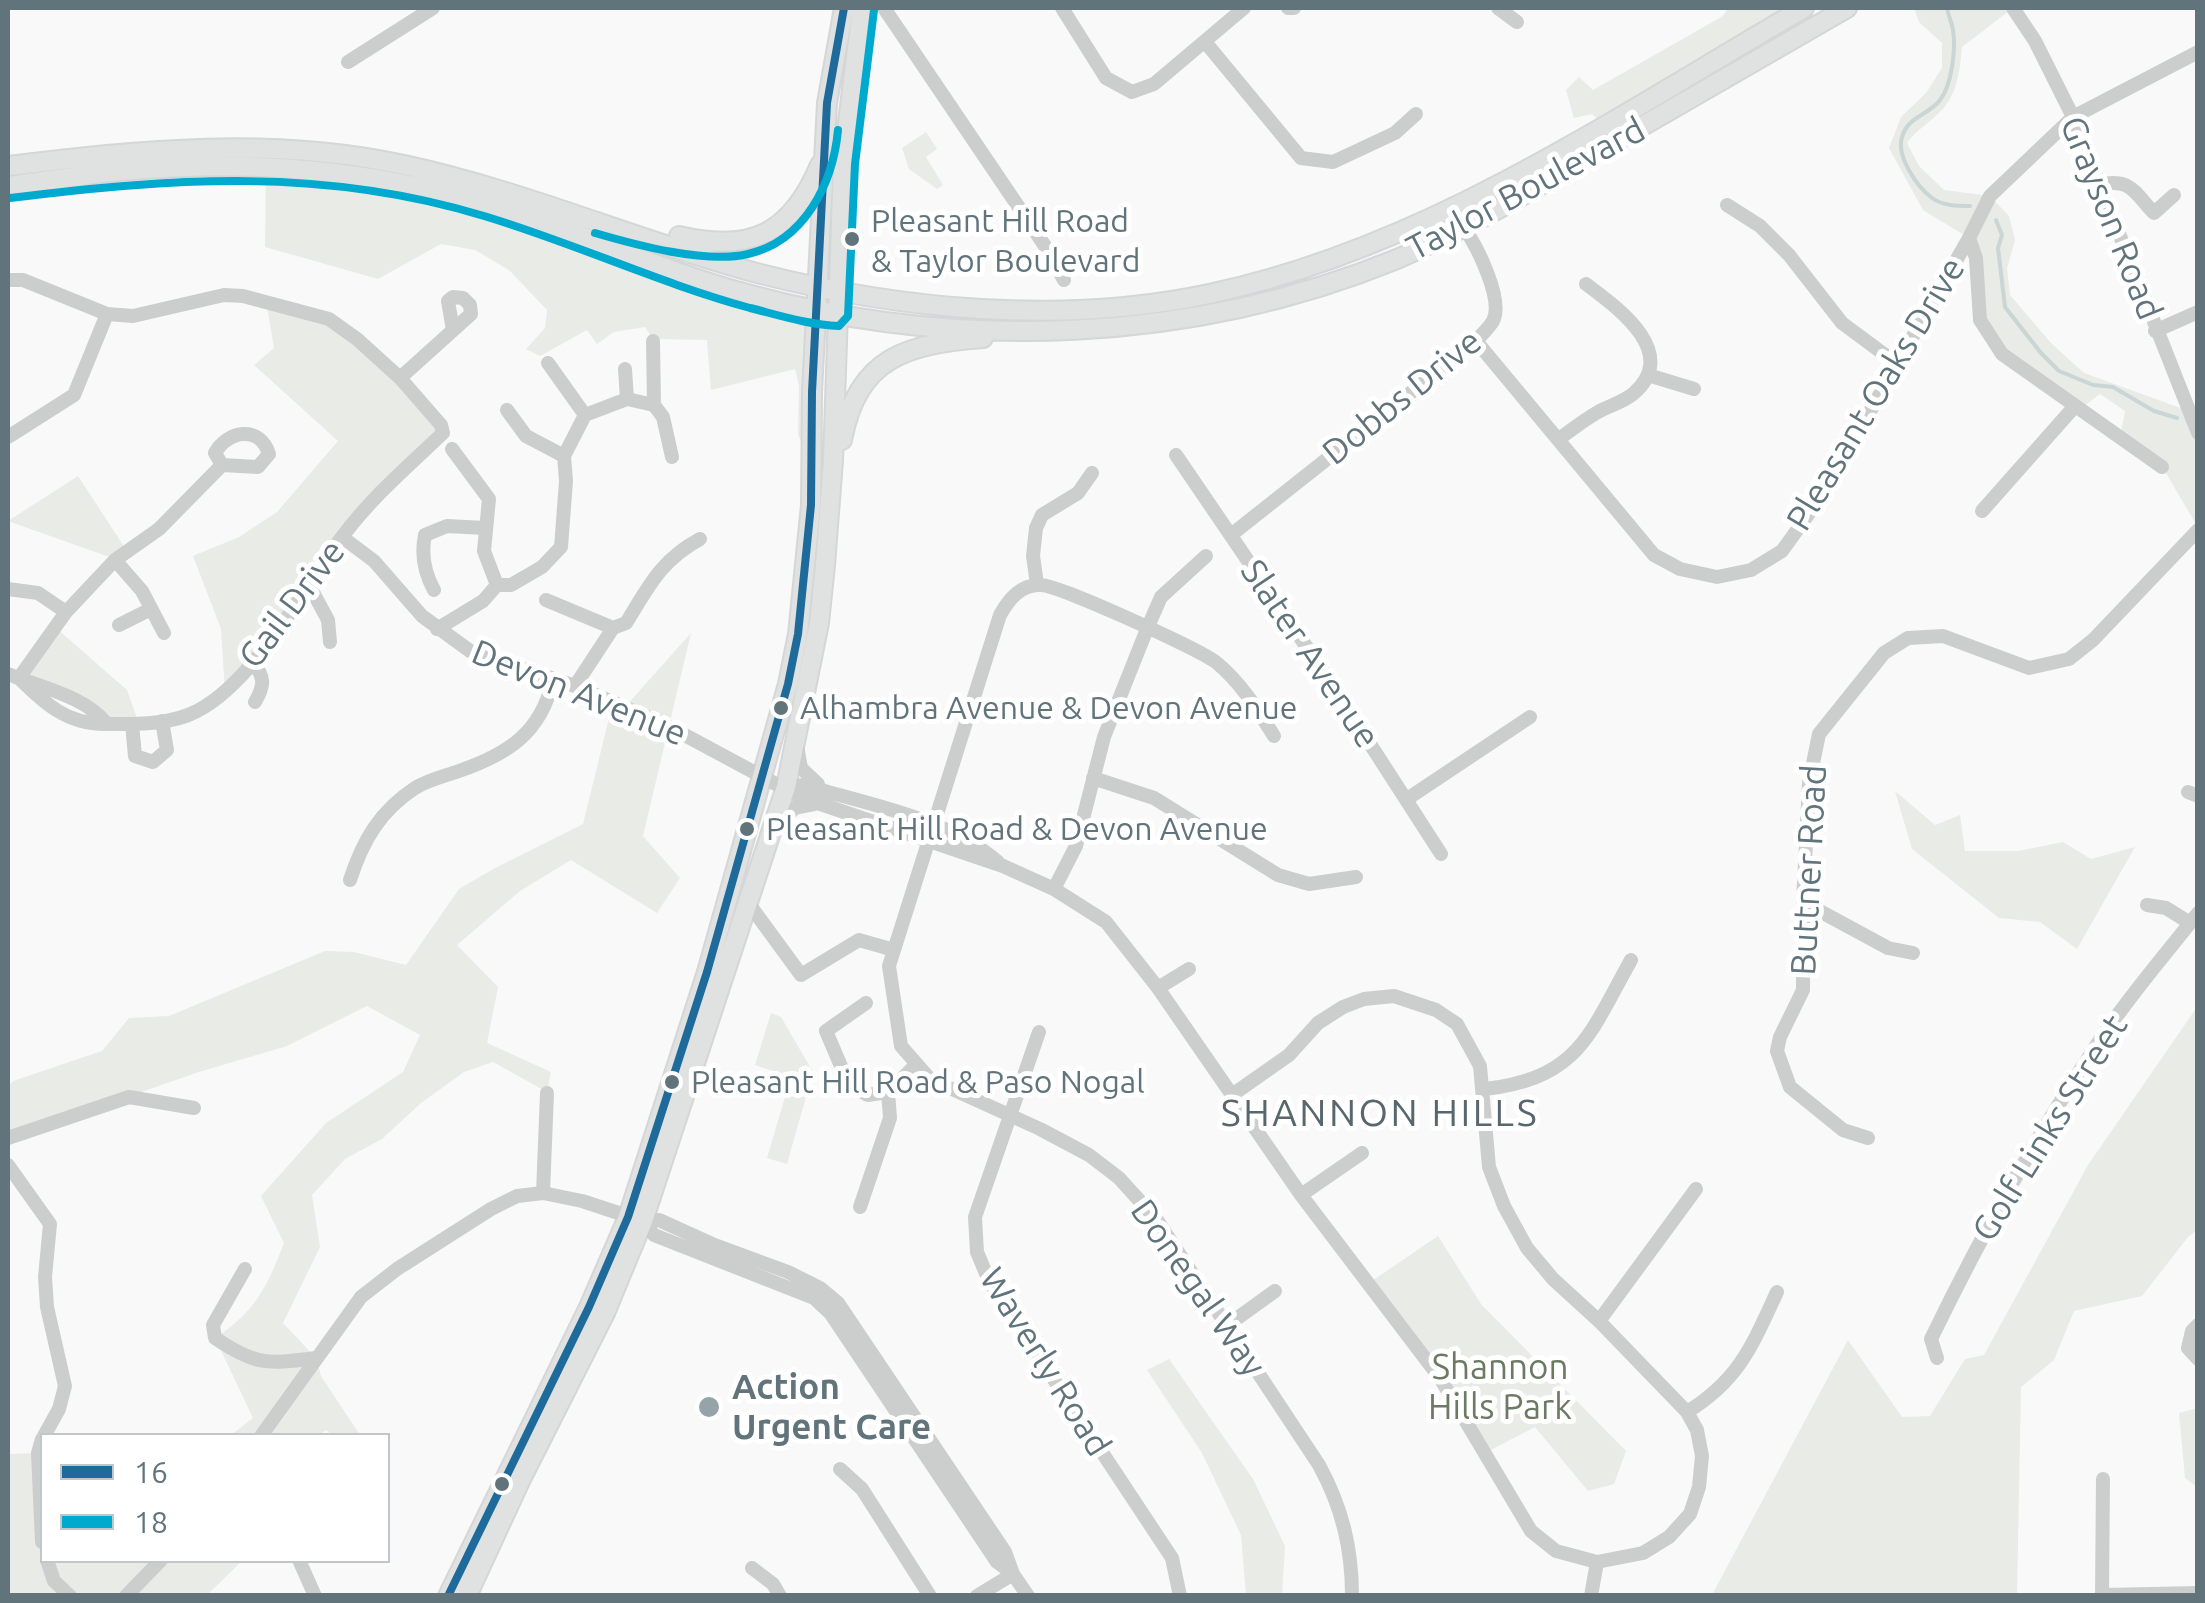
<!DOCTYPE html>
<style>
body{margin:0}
#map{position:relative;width:2205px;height:1603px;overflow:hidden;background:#f9f9f9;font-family:Ubuntu,sans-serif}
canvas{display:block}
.frame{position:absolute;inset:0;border:10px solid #61747c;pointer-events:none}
.legend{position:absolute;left:40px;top:1433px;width:350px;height:130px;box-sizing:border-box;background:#fff;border:2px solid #c0c7cb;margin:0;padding:12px 18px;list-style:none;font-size:30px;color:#61747c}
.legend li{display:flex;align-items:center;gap:20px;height:50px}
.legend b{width:50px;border:2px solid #c0c7cb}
</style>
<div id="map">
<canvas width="2205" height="1603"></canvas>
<div class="frame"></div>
<ul class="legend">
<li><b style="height:12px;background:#1e6b9b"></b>16</li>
<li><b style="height:12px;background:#00a9ce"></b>18</li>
</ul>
</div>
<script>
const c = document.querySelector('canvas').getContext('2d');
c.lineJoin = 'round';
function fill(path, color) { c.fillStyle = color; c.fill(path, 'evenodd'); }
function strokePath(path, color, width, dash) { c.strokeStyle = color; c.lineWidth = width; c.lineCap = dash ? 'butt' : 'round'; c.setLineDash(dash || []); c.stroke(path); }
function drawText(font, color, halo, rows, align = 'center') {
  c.font = font + ' Ubuntu,sans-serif'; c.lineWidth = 10; c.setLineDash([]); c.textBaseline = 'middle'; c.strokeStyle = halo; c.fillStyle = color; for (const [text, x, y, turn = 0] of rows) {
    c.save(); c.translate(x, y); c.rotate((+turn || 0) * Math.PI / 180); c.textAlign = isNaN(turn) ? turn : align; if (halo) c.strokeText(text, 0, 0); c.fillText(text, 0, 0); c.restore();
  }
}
fill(new Path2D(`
 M1728 8H1804L1603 124 1592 114 1574 118 1566 90 1579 77 1593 90 1723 16Z
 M1914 8H2013L1962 47C1960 68 1958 92 1943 109 1931 122 1917 129 1907 143L1919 166 1944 190 1990 196 2009 216 2015 240 2007 268 2010 295 2051 343 2084 373 2197 414V526L2163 468 2120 437 2125 411 2100 394 2080 409 2002 354 1980 320 1969 238 1923 210 1889 148 1901 117 1926 93 1942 68V43L1919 22Z
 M926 132 937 149 926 157 943 185 937 189 909 169 902 148Z
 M266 168 395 182 817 311 811 468 798 434 799 386 795 369 711 390 707 340 653 339 645 327 614 332 597 344 587 330 540 356 526 349 545 328 547 310 509 270 475 250 441 244 378 279 265 247Z
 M266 301 329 319 441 425 396 473 225 691 221 629 193 556 239 537 277 512 338 441 254 365 274 348Z
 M78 476 127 551 115 559 8 521Z
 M55 627 127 690 139 724H107L19 678Z
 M691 633 643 836 680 878 657 913 571 860 520 891 457 945 498 987 487 1043 551 1072 547 1092 493 1062 464 1072 421 1103 382 1139 345 1159 312 1195 320 1247 283 1323 316 1358 321 1376 360 1435H332L326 1430 319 1435H231L253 1418 215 1338C256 1311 267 1287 284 1243L261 1196 326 1123 403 1072 420 1035 367 1006 287 1046 199 1072 8 1138V1086L13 1081 102 1051 129 1018 169 1016 325 951 354 952 406 965 459 889 495 868 583 824 613 702 625 707Z
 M1895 791 1935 825 1960 815 1965 851H2018L2063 842 2091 859 2135 847 2077 949 2040 922 1999 918 1912 849Z
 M2197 1007V1230L2188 1237 2142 1296 2074 1311 2054 1360 2021 1387 2017 1595H1712L1848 1340 1902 1417 1930 1416 1965 1359 1984 1355 2088 1165Z
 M771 1013 781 1017 813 1072 787 1164 767 1158 791 1077 755 1065Z
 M1438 1236 1481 1304 1626 1451 1614 1484 1588 1491 1535 1427 1485 1453 1369 1283Z
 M1169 1359 1253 1479 1285 1546 1282 1595H1246L1241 1535 1202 1453 1147 1370Z
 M2197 1408H2198L2197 1487 2185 1478 2179 1413Z
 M38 1453 42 1560 242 1561 207 1595H8V1454Z`), '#e8ebe6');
strokePath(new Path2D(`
 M1947 8C1948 15 1952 23 1953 30 1956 48 1952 85 1940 100 1929 115 1908 116 1902 137 1896 156 1917 187 1932 198 1943 206 1957 206 1970 206
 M1996 220 2002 235 1998 248 2005 307 2041 353 2059 371 2093 385 2113 387 2154 411 2177 418`), '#cad5d6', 4);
const major = new Path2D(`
 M8 166C141 150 271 136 404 165 525 191 638 241 757 273 900 310 1063 325 1209 294 1427 248 1614 118 1804 8
 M8 186C49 181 91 173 133 170 249 160 368 170 480 202 571 227 656 270 747 294 960 352 1192 343 1397 259 1466 230 1530 191 1594 154 1679 105 1763 56 1847 8
 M679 236C751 253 791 234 820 165
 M842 440C858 356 908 344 983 338
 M448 1596 589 1307 628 1217 707 972 788 684 798 634 811 505 812 392 827 103 844 8
 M467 1596 521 1479 605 1313 643 1221 786 787 819 623 825 565 833 461 843 163 862 8`);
strokePath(major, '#d5d6d7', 22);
strokePath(new Path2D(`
 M884 8 1045 246 1064 280
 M1062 8 1106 78 1132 92 1154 84 1244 8
 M1288 8H1294
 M1498 8 1517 22
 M2013 8 2035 41 2073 117 2198 433
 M1206 43 1301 158 1333 162 1395 133 1416 114
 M348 62 433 8
 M2099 185C2130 177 2134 192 2154 213L2174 195
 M1727 205 1760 226 1789 255 1842 323 1896 363
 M8 280H23L107 314 133 316 224 295 243 296 329 319 357 339 400 378 441 425 443 433C407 467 373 496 342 537 304 588 254 682 197 711 171 725 135 724 107 724
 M2155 331 2198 312
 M653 341 654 405
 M1476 341 1654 555 1680 569 1717 577 1751 570 1782 551 1823 494 1969 238
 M548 363 585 415
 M625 369 627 399
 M1648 375 1694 389
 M400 378 471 314 470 305 463 298 453 297 448 301 453 330
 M507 410 526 436 564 456
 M8 437 74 395 107 314
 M1559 439C1571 430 1584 420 1598 412 1609 406 1623 402 1633 394 1681 353 1618 308 1586 284
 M1176 455 1323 671 1441 854
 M2162 467 2002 354 1980 320 1976 258 1969 238 1990 196 2073 117 2198 52
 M1982 511 2075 406
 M1231 535 1476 341C1481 335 1489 328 1493 321 1504 300 1477 246 1464 228
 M342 537 374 561 422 616 470 651 575 686 668 726 800 797 1003 866 1054 889 1106 922 1158 988 1232 1095 1301 1195 1440 1378 1531 1531 1556 1551 1597 1562 1643 1553 1669 1537 1690 1514 1699 1487 1702 1456 1697 1430 1687 1412 1599 1321 1553 1279 1527 1248 1504 1206 1489 1167 1480 1066 1457 1024 1436 1010 1394 996 1364 999 1343 1007 1318 1023 1289 1055 1232 1095
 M115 560 142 591 164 633
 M1037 584 1033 556 1036 528 1042 515 1078 493 1092 473
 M309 585 328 620 330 642
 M497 585H511L542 567 561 547 566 481 564 456 585 415 627 399 654 405 663 417 672 457
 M8 589 38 593 66 612
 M434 590C424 572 421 554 425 535L447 526 485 528
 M546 600 613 628 575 686
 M119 625 151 609
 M613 628 626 623C649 586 661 560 700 539
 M437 629 483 601 497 585 484 551 489 499 452 449
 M252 661C265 677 265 685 255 702
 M8 674C39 687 85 696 107 724 68 725 45 704 19 678
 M19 678 66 612 115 560 159 529 222 465 258 467 269 454C260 425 228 430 215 453L222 465
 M132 724 135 756 153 762 167 750 162 721
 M1274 736C1257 709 1242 684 1217 663 1201 650 1059 585 1041 585 1021 584 1009 599 1000 615L889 966 901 1046 930 1079 1040 1129 1089 1155 1119 1178 1157 1220 1319 1465C1342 1507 1352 1548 1352 1596
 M797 746 801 768 818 784
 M1093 778 1154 798 1278 875 1309 884 1356 877
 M786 787 804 785C869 805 946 817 998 862
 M2188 792 2198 796
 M1407 799 1530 717
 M775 827 795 808 815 804
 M350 880C363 840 380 811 415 788 428 780 445 776 459 771 508 754 541 733 553 680
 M1054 889 1076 846 1104 737 1147 629 1161 597 1206 556
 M1803 902 1888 948 1913 953
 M749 904 801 975 859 940 894 950
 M2147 905 2166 908 2190 923
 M1158 988 1189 969
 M866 1003 826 1031 849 1085 868 1095 888 1092
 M1039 1032 975 1217 977 1252 990 1283 1172 1558 1180 1596
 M1485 1089C1579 1078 1589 1035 1631 960
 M8 1138 129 1097 194 1108
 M1868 1138 1843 1130 1790 1087 1777 1051 1780 1037 1803 990V902L1809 783 1819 734 1884 653 1908 638 1943 636 2029 668 2069 659 2093 640 2198 530
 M8 1165 50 1224 45 1277 47 1307 65 1386 59 1409 44 1436
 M543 1193 547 1093
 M1301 1195 1362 1153
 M860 1207 890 1118 888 1092 917 1064
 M245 1269 213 1325 215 1338C256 1366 268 1364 316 1358
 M1599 1321 1696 1189
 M2198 1325 2192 1331 2188 1348 2198 1359
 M1225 1327 1275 1291
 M1937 1358 1931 1339C1981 1236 2036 1136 2100 1040 2129 996 2165 955 2198 913
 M1687 1412C1739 1380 1752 1346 1777 1292
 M261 1436 361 1297 397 1269 491 1209 517 1196 543 1193 582 1201 643 1221 659 1220 712 1244 788 1272 820 1288 838 1303 1005 1552 1013 1574 997 1562 831 1314 814 1298 654 1235 643 1221
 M42 1439 38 1453 42 1542
 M840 1469 862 1489 930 1596
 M2103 1479 2102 1595 2198 1593
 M47 1560 54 1581 70 1596
 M299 1560 315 1596
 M752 1568 773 1584 780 1596
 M126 1596 161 1560
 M977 1596 1013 1574 1028 1596
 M1591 1596 1597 1562`), '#cccece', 14);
strokePath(major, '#e0e1e1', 18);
strokePath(new Path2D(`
 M448 1596 589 1307 628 1217 707 972 788 684 798 634 811 505 812 392 827 103 844 8`), '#1e6b9b', 8);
strokePath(new Path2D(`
 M10 198C173 178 323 167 484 216 574 243 659 283 750 308 778 315 809 325 839 326L848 316 855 164 874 10
 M595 233C636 245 706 264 748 254 805 241 833 183 838 130`), '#00a9ce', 8);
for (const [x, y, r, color] of [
 [852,239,9,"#61747c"],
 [781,708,9,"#61747c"],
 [747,829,9,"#61747c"],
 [672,1082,9,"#61747c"],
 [709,1407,12,"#96a3a8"],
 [502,1484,9,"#61747c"]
]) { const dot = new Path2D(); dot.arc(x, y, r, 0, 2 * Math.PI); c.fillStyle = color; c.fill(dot); strokePath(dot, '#fff', 4); }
drawText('32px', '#61747c', '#fff', [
 ["Pleasant Hill Road",871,221],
 ["& Taylor Boulevard",871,261],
 ["Alhambra Avenue & Devon Avenue",800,708],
 ["Pleasant Hill Road & Devon Avenue",766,829],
 ["Pleasant Hill Road & Paso Nogal",691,1082]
], 'left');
drawText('35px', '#61747c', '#fff', [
 ["Taylor Boulevard",1526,189,-28],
 ["Grayson Road",2111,218,68],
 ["Pleasant Oaks Drive",1876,394,-59],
 ["Dobbs Drive",1402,397,-39],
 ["Gail Drive",292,604,-53],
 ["Slater Avenue",1310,654,56],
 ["Devon Avenue",579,693,22],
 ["Buttner Road",1809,870,-87],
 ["Golf Links Street",2050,1128,-58],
 ["Donegal Way",1198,1288,55],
 ["Waverly Road",1045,1362,58]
]);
drawText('35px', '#6c7a64', '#fff', [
 ["Shannon",1500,1367],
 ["Hills Park",1500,1407]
]);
drawText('bold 35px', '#61747c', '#fff', [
 ["Action",732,1387],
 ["Urgent Care",732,1427]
], 'left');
c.letterSpacing = '2.5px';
drawText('38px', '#57676d', '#fff', [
 ["SHANNON HILLS",1380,1113]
]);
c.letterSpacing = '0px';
</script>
